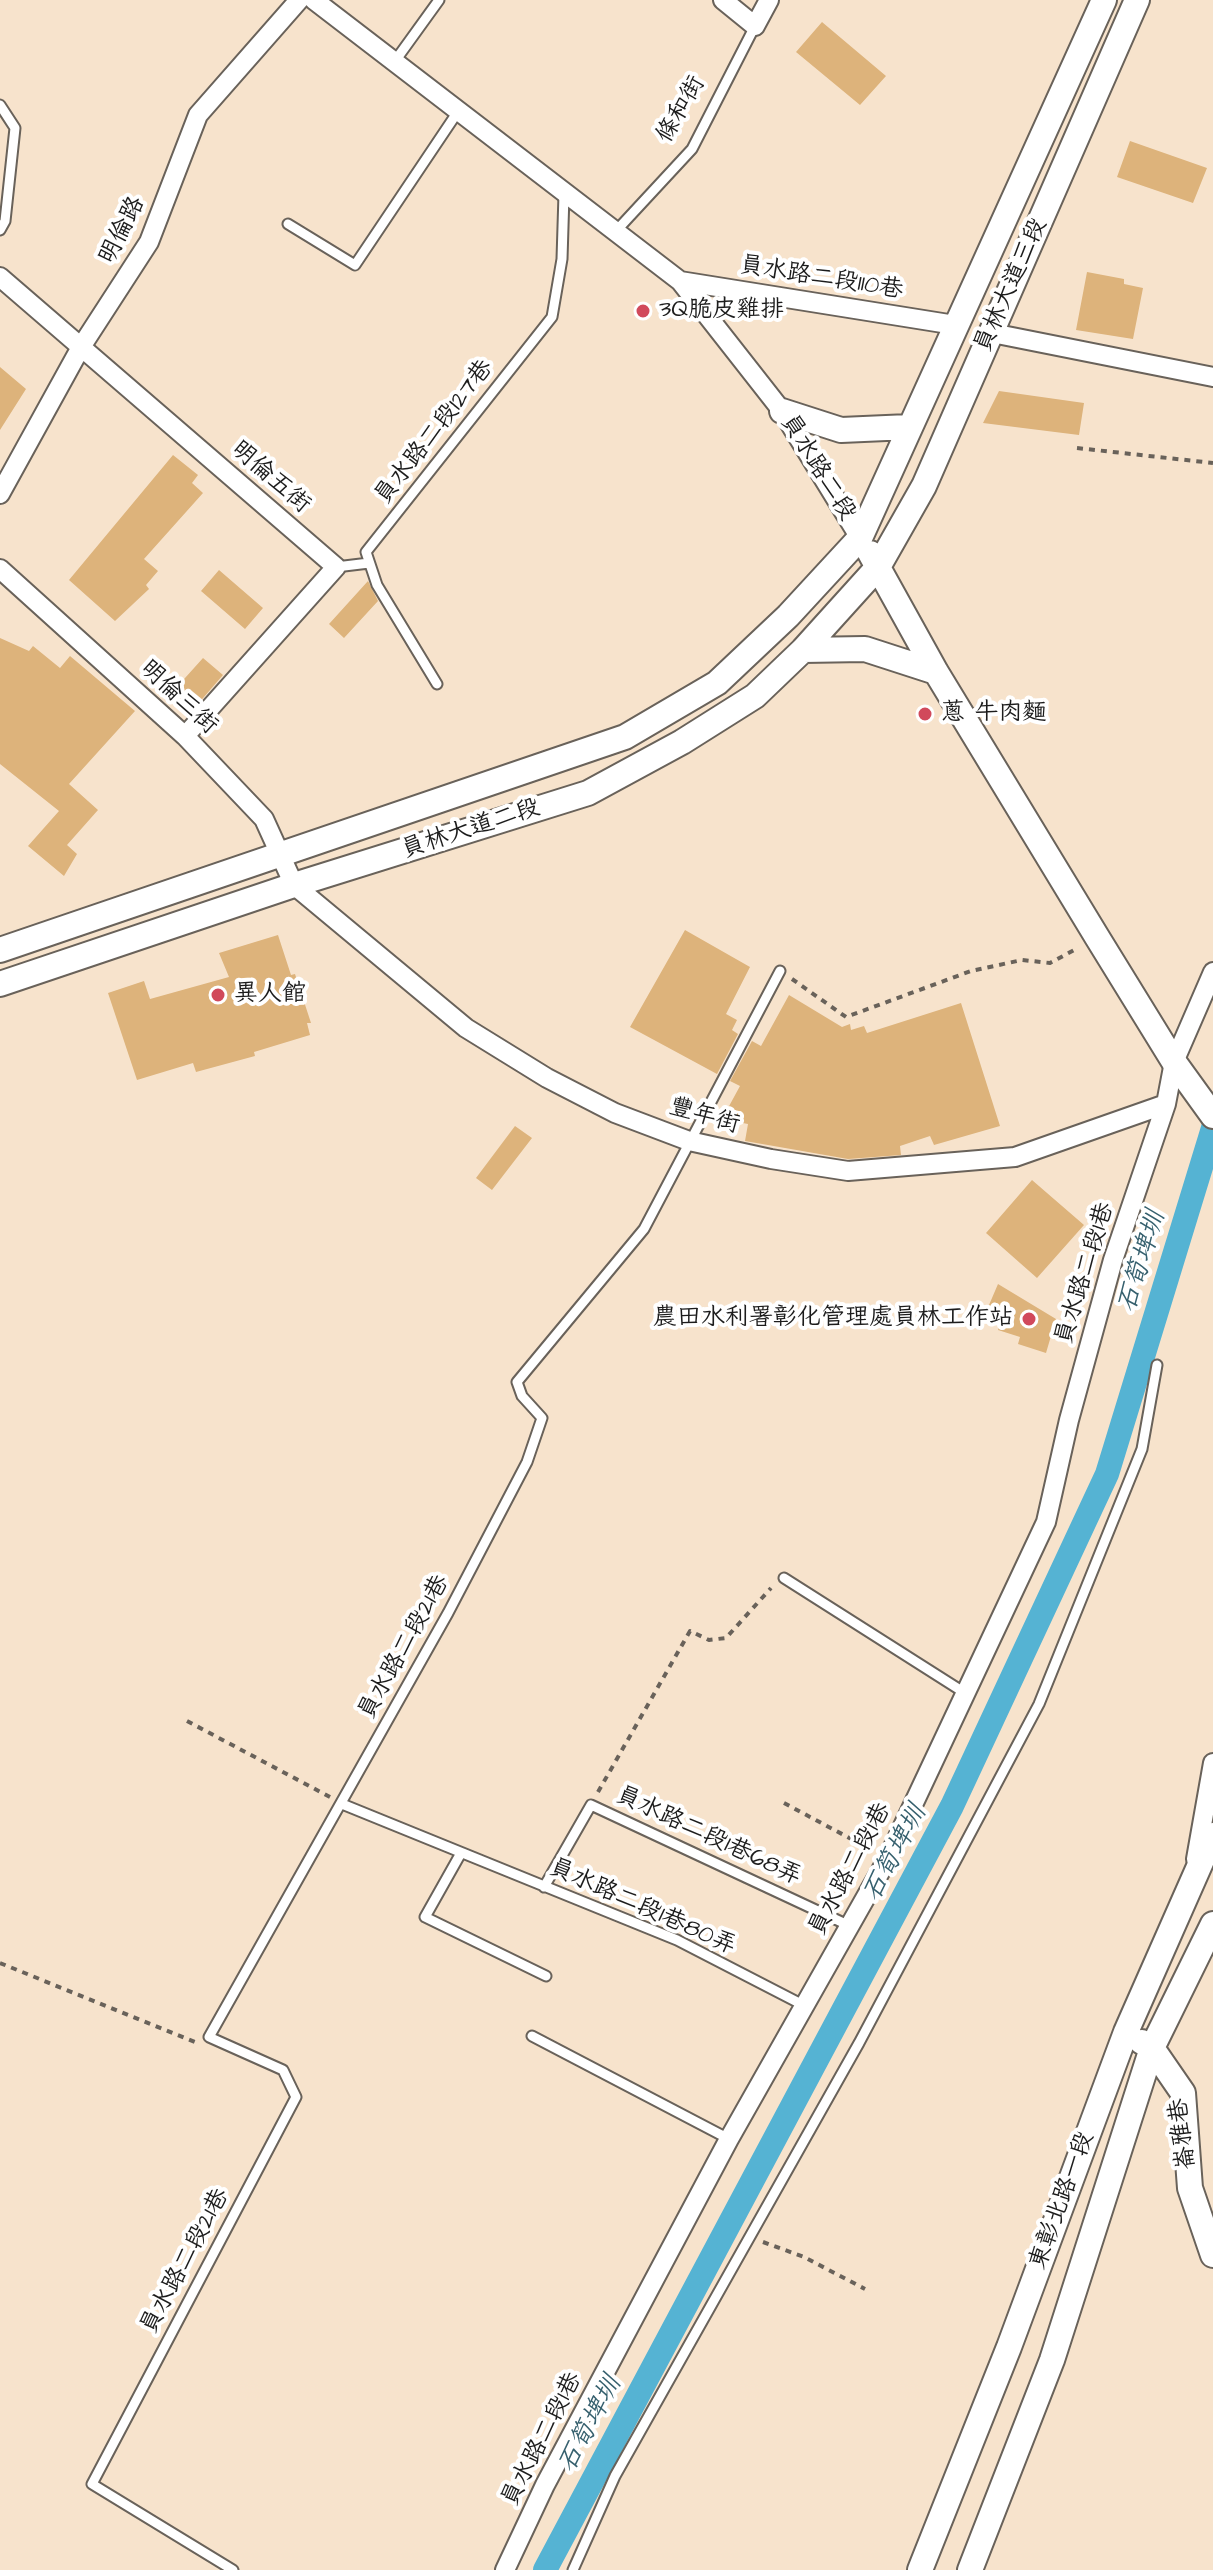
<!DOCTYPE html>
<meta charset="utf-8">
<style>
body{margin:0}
canvas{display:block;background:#f7e3cc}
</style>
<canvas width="1213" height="2570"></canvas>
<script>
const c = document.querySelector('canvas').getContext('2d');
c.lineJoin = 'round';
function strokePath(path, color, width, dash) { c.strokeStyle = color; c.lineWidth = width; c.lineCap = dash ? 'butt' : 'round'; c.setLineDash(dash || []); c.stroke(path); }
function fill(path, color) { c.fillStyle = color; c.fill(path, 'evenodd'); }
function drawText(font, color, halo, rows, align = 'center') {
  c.font = font + ' "Architects Daughter","LXGW WenKai TC",sans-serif'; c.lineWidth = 8; c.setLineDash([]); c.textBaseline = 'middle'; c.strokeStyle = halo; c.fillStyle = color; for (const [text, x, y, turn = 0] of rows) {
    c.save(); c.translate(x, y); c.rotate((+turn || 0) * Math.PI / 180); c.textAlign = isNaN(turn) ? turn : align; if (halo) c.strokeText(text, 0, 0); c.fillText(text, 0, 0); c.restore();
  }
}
strokePath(new Path2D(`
 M545 2570 952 1806 1107 1474 1213 1128`), '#55b3d3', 24);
fill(new Path2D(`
 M822 22 886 76 860 105 796 52Z
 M1130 141 1207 168 1193 203 1117 177Z
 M1087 272 1124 279V284L1143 288 1133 339 1076 330Z
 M0 367 26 389 0 430Z
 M999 391 1084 403 1079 435 983 423Z
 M173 455 198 475 192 483 203 493 144 559 158 571 146 585 149 589 115 621 69 580Z
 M219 570 263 608 245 629 201 591Z
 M368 581 378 601 344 638 329 624Z
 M0 638 29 651 33 646 60 668 70 656 135 711 69 784 98 810 67 845 77 854 64 876 28 846 59 811 0 764Z
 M203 658 223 675 197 705 176 688Z
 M685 930 750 967 726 1014 737 1020 732 1030 738 1034 717 1074 630 1027Z
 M278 935 291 975 295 974 311 1023H307L310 1035 254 1052 255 1056 196 1072 193 1063 137 1080 108 993 144 981 150 999 229 977 219 953Z
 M789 995 842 1027 850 1024 851 1030 864 1026 867 1033 961 1003 1000 1126 934 1145 930 1136 900 1146 901 1155 848 1159 745 1141 748 1124 722 1119 740 1086 730 1081 752 1041 761 1046Z
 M515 1126 532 1138 492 1190 476 1178Z
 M1032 1180 1084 1225 1037 1278 986 1233Z
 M998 1284 1056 1319 1046 1353 1018 1344 1020 1337 998 1330 1003 1311 989 1305Z`), '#ddb37b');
const service = new Path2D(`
 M395 61 439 0
 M0 105 15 128 5 221 0 230
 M288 224 355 265 459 110
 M616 231 692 149 755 26
 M336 567 369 563
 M437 684 377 585 366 552 552 317 562 259 564 194
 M784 1578 965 1693
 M342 1804 677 1940 805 2006
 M461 1853 425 1917 546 1976
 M544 1887 591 1805 850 1926
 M532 2036 729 2139
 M233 2570 92 2484 296 2097 283 2070 209 2037 448 1613 527 1462 542 1418 522 1396 517 1382 644 1229 780 971
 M573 2570 615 2476 859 2043 1039 1704 1142 1449 1157 1365`);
const minor = new Path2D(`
 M314 0 680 281 782 411 860 538
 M723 0 755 26 769 0
 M0 277 336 567 185 736
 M680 281 955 325
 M992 333 1213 377
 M0 494 81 347 149 242 198 115 299 0
 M0 569 185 736 264 819 294 885 466 1028 547 1078 615 1113 689 1141 771 1159 848 1171 1015 1157 1166 1104
 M1196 1859 1213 1763
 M505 2570 545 2485 729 2139 888 1858 1046 1522 1069 1420 1113 1260 1166 1104 1174 1062 1213 972`);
const tertiary = new Path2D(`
 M782 411 841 430 909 427
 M870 553 936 672 1097 937 1174 1062 1213 1116
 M803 650 865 649 936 672
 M0 950 625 737 717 683 788 616 860 538 1104 0
 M0 984 294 885 588 793 682 742 755 696 803 650 878 567 924 486 1137 0
 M1142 2042 1152 2048 1183 2093 1190 2188 1213 2255
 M920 2570 1009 2347 1126 2032 1213 1835
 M970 2570 1052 2360 1152 2048 1213 1924`);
strokePath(service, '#69625a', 13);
strokePath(minor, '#69625a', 22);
strokePath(tertiary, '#69625a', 28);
strokePath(new Path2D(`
 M1077 448 1213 463
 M792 979 846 1017 971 971 1022 960 1050 963 1078 948
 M187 1721 330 1797
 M598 1792 690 1631 709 1640 726 1638 771 1588
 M784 1803 870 1849
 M0 1963 195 2042
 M763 2242 804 2257 865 2289`), '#69625a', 4, [6, 6]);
strokePath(service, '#fff', 9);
strokePath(minor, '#fff', 18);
strokePath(tertiary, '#fff', 24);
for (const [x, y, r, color] of [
 [643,311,8,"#d1495b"],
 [925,714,8,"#d1495b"],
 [218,995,8,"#d1495b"],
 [1029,1319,8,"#d1495b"]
]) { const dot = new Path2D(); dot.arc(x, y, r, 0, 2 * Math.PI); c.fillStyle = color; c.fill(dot); strokePath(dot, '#fff', 3); }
drawText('24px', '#1c1c1c', '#fff', [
 ["條和街",682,110,-60],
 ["明倫路",123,231,-63],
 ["員水路二段110巷",821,279,9],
 ["員林大道三段",1012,286,-66],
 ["員水路二段127巷",435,433,-52],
 ["員水路二段",817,468,58],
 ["明倫五街",270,478,41],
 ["明倫三街",178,698,43],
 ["員林大道二段",471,830,-18],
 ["豐年街",704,1117,16],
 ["員水路二段1巷",1086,1274,-73],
 ["員水路二段21巷",405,1648,-61],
 ["員水路二段1巷68弄",708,1837,25],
 ["員水路二段1巷",851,1870,-62],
 ["員水路二段1巷80弄",642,1908,24],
 ["崙雅巷",1184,2134,-97],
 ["東彰北路一段",1063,2201,-70],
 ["員水路二段21巷",186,2262,-62],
 ["員水路二段1巷",543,2440,-63]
]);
drawText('24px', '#1c1c1c', '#fff', [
 ["3Q脆皮雞排",659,311],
 ["蔥 牛肉麵",941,714],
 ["異人館",234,995],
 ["農田水利署彰化管理處員林工作站",1013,1319,"right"]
], 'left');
drawText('italic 26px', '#36606e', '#fff', [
 ["石筍埤圳",1143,1262,-73],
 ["石筍埤圳",896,1854,-62],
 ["石筍埤圳",591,2425,-62]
]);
</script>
